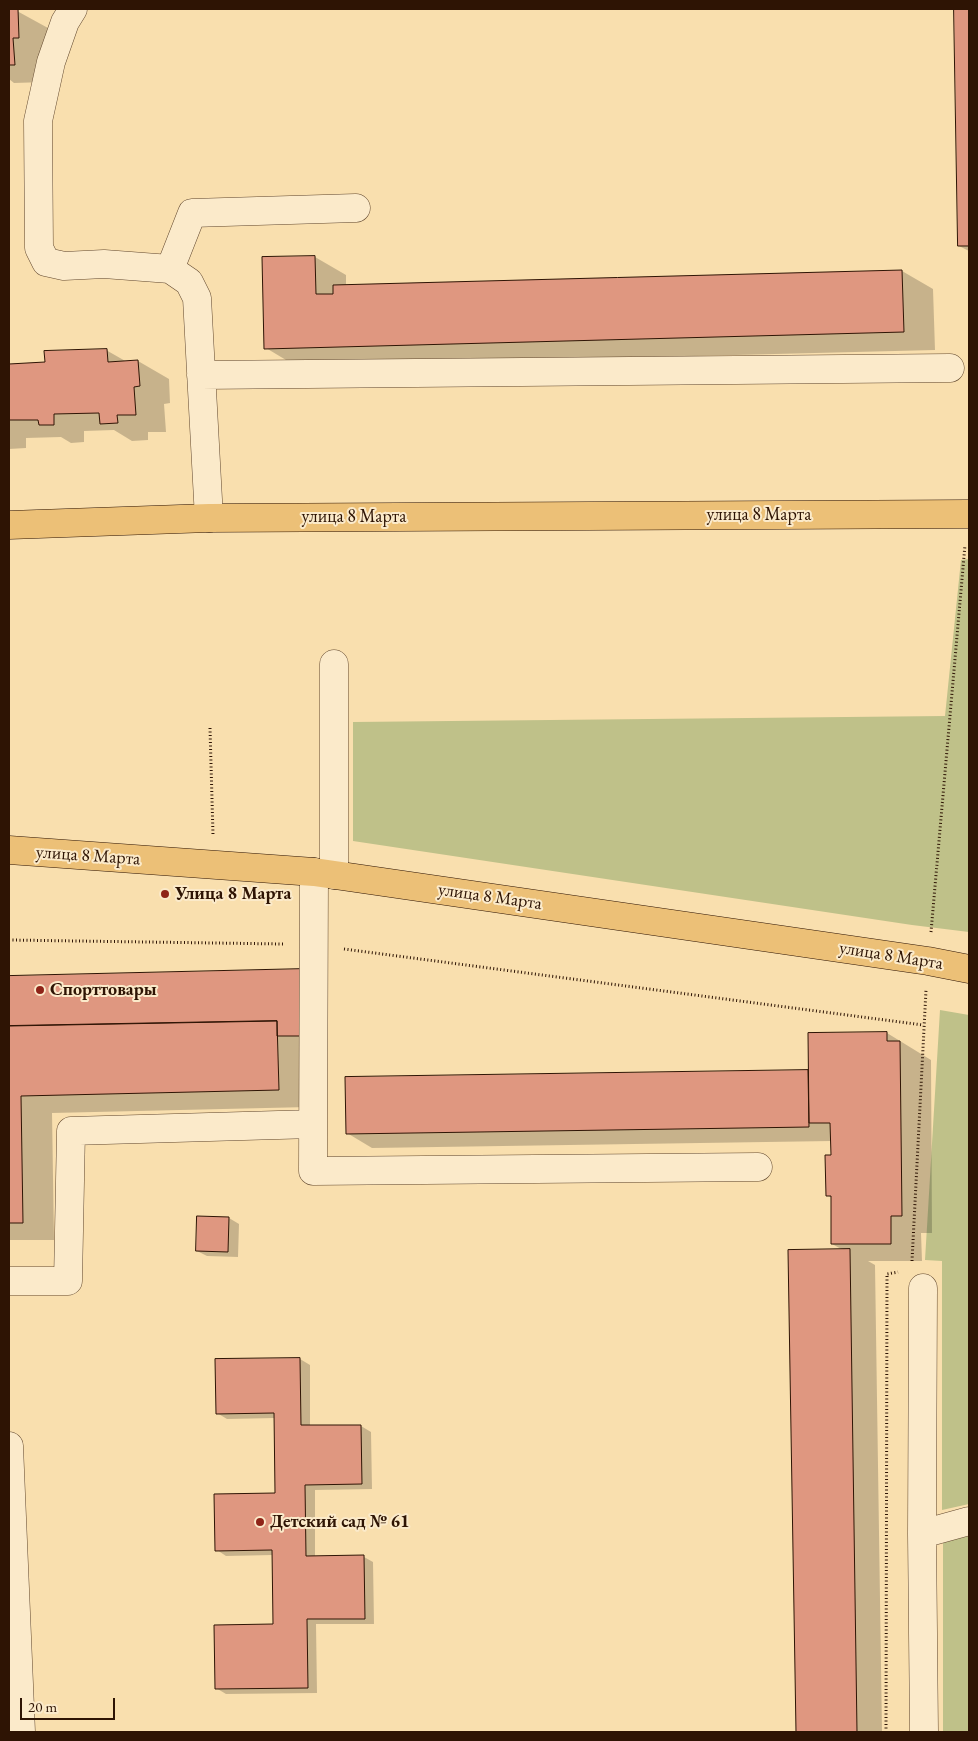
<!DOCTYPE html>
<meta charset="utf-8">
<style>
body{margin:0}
#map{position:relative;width:978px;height:1741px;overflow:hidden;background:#f9dfae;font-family:"EB Garamond",serif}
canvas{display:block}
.frame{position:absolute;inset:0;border:10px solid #2e1404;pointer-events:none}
.scale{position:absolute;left:20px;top:1698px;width:95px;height:22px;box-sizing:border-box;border:2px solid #2e1404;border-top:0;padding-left:6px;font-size:15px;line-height:18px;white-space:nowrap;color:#2e1404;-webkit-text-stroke:4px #fbeaca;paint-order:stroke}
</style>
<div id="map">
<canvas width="978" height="1741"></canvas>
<div class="frame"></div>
<div class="scale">20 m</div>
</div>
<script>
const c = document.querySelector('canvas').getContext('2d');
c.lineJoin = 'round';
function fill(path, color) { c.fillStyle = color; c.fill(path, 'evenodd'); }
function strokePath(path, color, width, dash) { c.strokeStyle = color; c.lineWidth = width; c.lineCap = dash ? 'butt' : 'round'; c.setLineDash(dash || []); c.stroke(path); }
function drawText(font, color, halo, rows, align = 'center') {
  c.font = font + ' "EB Garamond",serif'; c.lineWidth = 4; c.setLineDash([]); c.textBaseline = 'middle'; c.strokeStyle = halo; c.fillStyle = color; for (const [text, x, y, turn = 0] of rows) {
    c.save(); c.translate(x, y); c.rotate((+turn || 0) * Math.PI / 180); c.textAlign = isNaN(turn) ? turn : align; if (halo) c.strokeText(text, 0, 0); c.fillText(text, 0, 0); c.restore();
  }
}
fill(new Path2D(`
 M969 559V932L912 925 353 841V722L945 716 961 560Z
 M940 1010 969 1015V1504L942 1510V1261L925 1260Z
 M969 1536V1732H943V1542Z`), '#bfc189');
fill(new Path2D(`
 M955 9H969V251L959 246Z
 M9 11H17L48 28 45 82 14 83 9 79Z
 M315 257 346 275V286L902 271 933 289 935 350 296 366 266 348 263 258Z
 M106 350 127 362 138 361 169 379 170 403 164 404 166 432H148V440L132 441 114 430 84 431V442L71 443 61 437 26 438V448L9 449V365L46 364Z
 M304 970 309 1107 52 1113 54 1240H9V977Z
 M887 1033 931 1060 932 1233H921L922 1261H868L875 1265 882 1732H797L790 1251H845L832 1244V1198L827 1195 832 1157V1141L372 1148 347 1133 808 1071 810 1072Z
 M229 1218 239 1224 238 1257 207 1256 197 1251Z
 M300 1359 310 1365V1427L361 1426 371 1432 372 1489 315 1490V1557H364L373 1562 374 1624H316L317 1693 226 1694 216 1688 274 1626 273 1555 226 1556 217 1550 276 1494 275 1418 227 1419 217 1413Z`), '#0003');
const building = new Path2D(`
 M18 9 19 38H13L15 65H9V10Z
 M954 9H969V246H958Z
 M315 256 316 294H333V285L902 270 904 332 264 349 262 257Z
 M107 349 108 362 138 360 140 386 134 387 136 415H117L118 423 100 424 99 413 54 414V425H39L38 420H9V364L45 362 44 351Z
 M304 969 305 1036H277V1021L9 1026V976Z
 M277 1021 279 1090 21 1096 23 1223H9V1026Z
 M887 1032V1041H900L902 1216H891V1244H831V1196H826L825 1155H831L830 1123H809L808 1033Z
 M808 1070 809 1127 346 1134 345 1077Z
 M197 1216 229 1217 228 1252 196 1251Z
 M850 1249 857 1732H796L788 1250Z
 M300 1358 301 1425H361L362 1484 305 1485 306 1556 364 1555 365 1619H307L308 1688 215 1689 214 1625 273 1624 272 1550 215 1551 214 1494 275 1493 274 1413 216 1414 215 1359Z`);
fill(building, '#df9780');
strokePath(building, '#2e1404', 1);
const minor = new Path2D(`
 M73 9 65 22 51 62 38 121 39 248 46 262 64 266 104 264 170 269 189 282 197 298 209 518
 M170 269 192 213 356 208
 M201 375 950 368
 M314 872 313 1171 758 1167
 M334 875V664
 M9 1281H68L71 1131 313 1124
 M923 1288 922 1534 924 1732
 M9 1446 21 1732
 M922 1534 969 1521`);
const major = new Path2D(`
 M9 525 209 518 969 514
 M9 850 314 872 928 961 969 969`);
strokePath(minor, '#61472e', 29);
strokePath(major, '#2e1404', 29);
strokePath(new Path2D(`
 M210 728 213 835
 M931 932 965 545
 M9 940 283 944
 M344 949 923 1025
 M912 1261 926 990
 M886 1732 887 1274 898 1272`), '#2e1404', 3, [1, 2.5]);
strokePath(minor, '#fbeaca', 28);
strokePath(major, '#ecc077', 28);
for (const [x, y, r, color] of [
 [165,894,5,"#8f2418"],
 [40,990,5,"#8f2418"],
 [260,1522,5,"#8f2418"]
]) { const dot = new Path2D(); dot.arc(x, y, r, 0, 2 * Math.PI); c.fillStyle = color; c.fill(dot); strokePath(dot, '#fbeaca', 2); }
drawText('18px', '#2e1404', '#fbeaca', [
 ["улица 8 Марта",759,515],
 ["улица 8 Марта",354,517],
 ["улица 8 Марта",88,856,4],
 ["улица 8 Марта",490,897,8],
 ["улица 8 Марта",891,956,9]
]);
drawText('bold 18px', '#2e1404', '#fbeaca', [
 ["Улица 8 Марта",175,894],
 ["Спорттовары",50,990],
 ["Детский сад № 61",270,1522]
], 'left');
</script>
